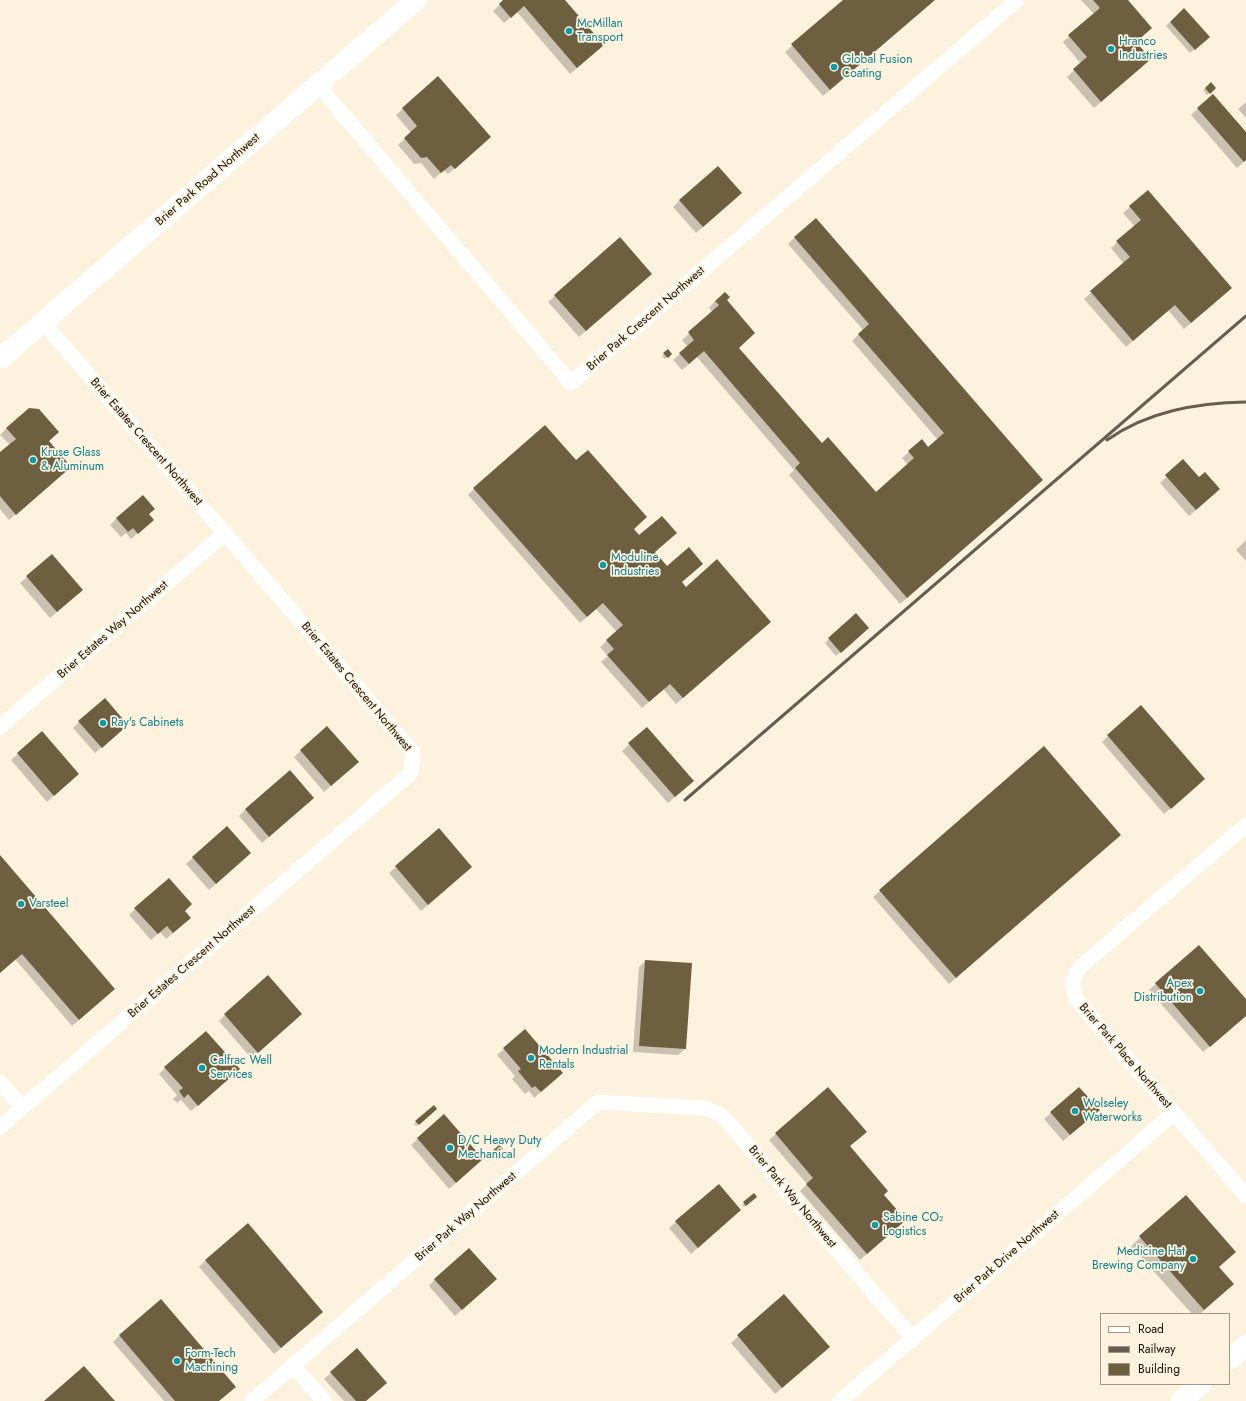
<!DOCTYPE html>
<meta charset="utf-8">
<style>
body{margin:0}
#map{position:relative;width:1246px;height:1401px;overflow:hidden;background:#fdf2de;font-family:Jost,sans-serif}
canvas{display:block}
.legend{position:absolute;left:1100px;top:1313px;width:130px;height:72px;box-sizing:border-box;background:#fdf2de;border:1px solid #9f9686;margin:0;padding:5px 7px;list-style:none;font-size:12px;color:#130d03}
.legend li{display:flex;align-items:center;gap:8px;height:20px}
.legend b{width:20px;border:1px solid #9f9686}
</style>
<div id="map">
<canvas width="1246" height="1401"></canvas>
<ul class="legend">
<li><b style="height:5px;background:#fff"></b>Road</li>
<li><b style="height:5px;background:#665f51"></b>Railway</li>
<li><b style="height:11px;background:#6f5f41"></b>Building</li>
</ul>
</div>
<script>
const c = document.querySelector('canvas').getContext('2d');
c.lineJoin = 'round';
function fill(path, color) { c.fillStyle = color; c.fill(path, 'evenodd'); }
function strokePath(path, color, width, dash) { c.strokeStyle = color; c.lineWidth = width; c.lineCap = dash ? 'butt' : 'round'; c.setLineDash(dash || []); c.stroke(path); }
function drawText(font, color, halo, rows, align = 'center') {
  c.font = font + ' Jost,sans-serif'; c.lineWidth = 3.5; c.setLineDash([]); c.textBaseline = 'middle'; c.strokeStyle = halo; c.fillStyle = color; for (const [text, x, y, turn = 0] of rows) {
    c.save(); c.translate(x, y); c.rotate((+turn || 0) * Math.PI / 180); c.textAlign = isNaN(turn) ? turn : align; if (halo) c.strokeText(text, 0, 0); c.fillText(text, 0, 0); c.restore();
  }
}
fill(new Path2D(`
 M505 0H564L597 51 570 74 517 12 504 23 493 11Z
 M844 0H934L823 96 785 52Z
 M1081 0H1127L1135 42 1143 66 1094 108 1067 77 1081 64 1063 42 1094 14Z
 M1170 22 1204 41 1190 53 1166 26Z
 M438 78 483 144 448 174 444 170 434 179 421 163 414 164 398 145 411 133 396 115Z
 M1211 84 1214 88 1207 95 1203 90Z
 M1213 95 1246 133V160L1237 168 1191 115Z
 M1246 102V118L1238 109Z
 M1148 191 1225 294 1184 329 1168 310 1126 347 1084 299 1124 264 1111 248 1135 227 1123 213Z
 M680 200H734L696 233 673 207Z
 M795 237 1035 487 900 604 789 475 794 470 697 357 682 370 673 360 688 347 682 340 713 312 709 308 715 301 726 300 738 348 821 444 875 493 908 465 902 458 922 441 928 448 938 440 852 341 863 330 788 244Z
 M620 238 644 280 579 337 548 302Z
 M668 350 671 354 665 359 662 356Z
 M7 428 58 432 48 442 64 473 9 520 0 509V454L10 445 0 435Z
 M1183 461 1213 495 1189 516 1160 483Z
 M474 489 633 529 685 588 763 628 676 704 663 689 642 708 601 662 608 656 600 647 617 632 596 609 580 623 468 495Z
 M117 518 146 526 131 539 126 533 121 537 110 525Z
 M1246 540V561L1236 550Z
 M52 555 75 596 50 618 20 583Z
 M864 632 836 656 825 643 829 639Z
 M79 722 120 731 95 753 73 728Z
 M327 727 351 768 324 792 294 757Z
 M647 728 687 787 668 803 622 751Z
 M1108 736 1197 786 1164 814 1102 742Z
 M18 754 71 780 47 802 11 760Z
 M313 798 262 843 239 816 246 809Z
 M227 828 243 860 209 890 186 864Z
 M439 830 471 867 421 911 389 873Z
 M1113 841 949 984 873 897 880 891Z
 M0 857 108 995 72 1026 15 959 0 972Z
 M135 909 184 911 183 924 166 939 160 932 151 940 129 915Z
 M1199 946 1246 1001V1016L1203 1052 1149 990Z
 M645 961 685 1049 678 1055 633 1052 639 967Z
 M225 1015 295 1020 251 1058 219 1021Z
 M504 1049 556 1079 534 1098 529 1091 525 1094 512 1079 515 1076 497 1055Z
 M165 1068 232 1076 191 1111 181 1100 177 1103 173 1099 177 1095 159 1074Z
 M1079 1088 1092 1116 1063 1141 1044 1119Z
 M434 1107 436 1109 416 1126 414 1124Z
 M444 1115 476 1165 449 1189 411 1145Z
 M776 1134 849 1147 883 1195 898 1227 860 1260 800 1191 807 1184 769 1140Z
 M499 1146 501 1149 490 1159 488 1157Z
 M719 1185 740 1210 691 1254 669 1228Z
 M754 1195 756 1197 744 1207 742 1205Z
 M1185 1197 1224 1292 1200 1314H1192L1131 1246Z
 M206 1260 316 1318 274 1354 199 1267Z
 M435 1279 489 1286 455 1316 429 1286Z
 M784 1296 822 1353 775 1394 731 1343Z
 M120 1335 218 1401H164L113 1342Z
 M331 1373 365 1401H344L324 1379Z`), '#0003');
fill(new Path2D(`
 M503 0H565L604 45 577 68 524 6 511 18 499 4Z
 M843 0H935L830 90 791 44Z
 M1093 0H1128L1152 28 1136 42 1151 59 1101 102 1073 69 1087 57 1068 35 1100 8Z
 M1184 8 1210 37 1195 50 1170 22Z
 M438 76 491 137 455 169 451 165 441 173 427 157 421 158 404 138 417 126 402 108Z
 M1211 82 1216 88 1210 94 1205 88Z
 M1213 94 1246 132V160L1244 162 1197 108Z
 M718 166 742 193 703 227 679 200Z
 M1148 190 1232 288 1191 323 1175 305 1133 341 1090 291 1130 257 1116 241 1141 220 1129 206Z
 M816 218 1043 480 907 598 795 468 800 463 704 351 689 364 679 353 694 340 688 332 719 305 715 301 725 292 730 297 727 300 755 333 739 348 822 443 828 437 876 492 914 458 908 451 922 439 928 447 944 433 858 334 869 324 794 237Z
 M620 237 652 274 586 331 554 295Z
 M668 349 672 354 668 358 663 353Z
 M29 408 39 409 59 432 49 441 71 467 16 515 0 496V452L16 439 6 428Z
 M545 425 576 460 588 450 647 517 634 529 639 535 662 516 677 533 655 552 667 566 689 547 703 564 682 582 686 587 717 559 771 622 683 698 670 684 649 702 607 655 614 649 606 640 623 625 603 603 587 617 473 488Z
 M1183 459 1199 477 1205 472 1220 489 1196 510 1165 475Z
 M143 495 155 509 149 514 154 520 138 534 133 528 128 532 116 518Z
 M52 554 83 590 57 612 26 576Z
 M856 613 869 628 841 653 828 638Z
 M105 698 128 725 102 748 78 721Z
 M1141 705 1205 779 1171 809 1107 735Z
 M327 726 359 762 331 786 300 750Z
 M647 727 694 781 675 797 628 743Z
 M42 731 79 774 54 796 17 753Z
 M1044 746 1121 835 956 978 879 890Z
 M290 770 314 798 269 837 245 809Z
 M227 826 251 853 216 884 192 857Z
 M439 828 472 867 428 905 395 866Z
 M0 855 115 989 79 1020 22 954 0 973Z
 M169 878 192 904 185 911 191 918 173 933 167 926 158 934 134 908Z
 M1199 945 1246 999V1016L1210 1047 1155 983Z
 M645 960 692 963 686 1049 639 1046Z
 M268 975 302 1014 258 1053 224 1014Z
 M525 1029 563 1073 541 1092 535 1086 532 1088 518 1071 521 1069 503 1048Z
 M206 1031 240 1069 198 1106 188 1094 184 1098 179 1091 183 1088 164 1067Z
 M828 1087 867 1132 850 1146 888 1191 884 1195 906 1220 867 1254 806 1184 813 1178 775 1133Z
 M1079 1087 1100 1110 1070 1135 1050 1112Z
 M434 1105 437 1109 419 1125 415 1121Z
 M444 1114 483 1159 456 1183 417 1138Z
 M499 1145 503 1149 492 1158 489 1154Z
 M719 1184 741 1210 698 1248 675 1221Z
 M754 1193 757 1197 746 1206 743 1202Z
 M1186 1195 1236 1252 1219 1267 1234 1284 1204 1310 1139 1236Z
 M248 1223 323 1312 281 1348 205 1260Z
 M469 1248 497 1279 462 1310 434 1279Z
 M784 1294 830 1347 782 1388 737 1335Z
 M161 1299 236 1387 219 1401H175L119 1335Z
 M357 1348 387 1383 366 1401H356L330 1372Z
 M84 1366 115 1401H44Z`), '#6f5f41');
strokePath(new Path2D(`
 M318 85 571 383 1017 0
 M0 727 225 533
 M1246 825 1079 968 1072 983 1076 999 1246 1196
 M0 1082 22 1108
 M0 1127 411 773 413 752 43 322
 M293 1366 324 1401
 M252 1401 598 1102 705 1108 723 1116 913 1339
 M840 1401 1174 1113`), '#fff', 15);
strokePath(new Path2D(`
 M0 359 416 0
 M1229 1360 1246 1345
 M1181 1401 1201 1384`), '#fff', 21);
strokePath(new Path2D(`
 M1107 440C1148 411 1197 403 1246 402
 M685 800 1246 316`), '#665f51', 3);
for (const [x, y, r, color] of [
 [569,31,4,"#0f9aa8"],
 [1111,49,4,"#0f9aa8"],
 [834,67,4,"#0f9aa8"],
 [33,460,4,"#0f9aa8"],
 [603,565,4,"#0f9aa8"],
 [103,723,4,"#0f9aa8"],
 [21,904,4,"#0f9aa8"],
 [1200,991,4,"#0f9aa8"],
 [531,1058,4,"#0f9aa8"],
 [202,1068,4,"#0f9aa8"],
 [1075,1111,4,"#0f9aa8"],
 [450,1148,4,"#0f9aa8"],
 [875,1225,4,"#0f9aa8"],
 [1193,1259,4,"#0f9aa8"],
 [177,1361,4,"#0f9aa8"]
]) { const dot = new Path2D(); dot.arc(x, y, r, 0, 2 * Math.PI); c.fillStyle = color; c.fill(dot); strokePath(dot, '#fdf2de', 1.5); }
drawText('12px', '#0d838f', '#fdf2de', [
 ["McMillan",577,24],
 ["Transport",577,38],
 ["Hranco",1119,42],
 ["Industries",1119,56],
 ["Global Fusion",842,60],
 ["Coating",842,74],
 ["Kruse Glass",41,453],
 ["& Aluminum",41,467],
 ["Moduline",611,558],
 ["Industries",611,572],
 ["Ray's Cabinets",111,723],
 ["Varsteel",29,904],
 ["Apex",1192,984,"right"],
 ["Distribution",1192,998,"right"],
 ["Modern Industrial",539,1051],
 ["Rentals",539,1065],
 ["Calfrac Well",210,1061],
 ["Services",210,1075],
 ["Wolseley",1083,1104],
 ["Waterworks",1083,1118],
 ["D/C Heavy Duty",458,1141],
 ["Mechanical",458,1155],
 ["Sabine CO₂",883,1218],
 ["Logistics",883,1232],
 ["Medicine Hat",1185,1252,"right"],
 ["Brewing Company",1185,1266,"right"],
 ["Form-Tech",185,1354],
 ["Machining",185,1368]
], 'left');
drawText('12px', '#130d03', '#fdf2de', [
 ["Brier Park Road Northwest",208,180,-41],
 ["Brier Park Crescent Northwest",646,319,-41],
 ["Brier Estates Crescent Northwest",146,442,49],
 ["Brier Estates Way Northwest",113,630,-41],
 ["Brier Estates Crescent Northwest",356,687,50],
 ["Brier Estates Crescent Northwest",192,962,-41],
 ["Brier Park Place Northwest",1125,1056,49],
 ["Brier Park Way Northwest",792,1197,50],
 ["Brier Park Way Northwest",466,1217,-41],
 ["Brier Park Drive Northwest",1007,1257,-41]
]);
</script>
